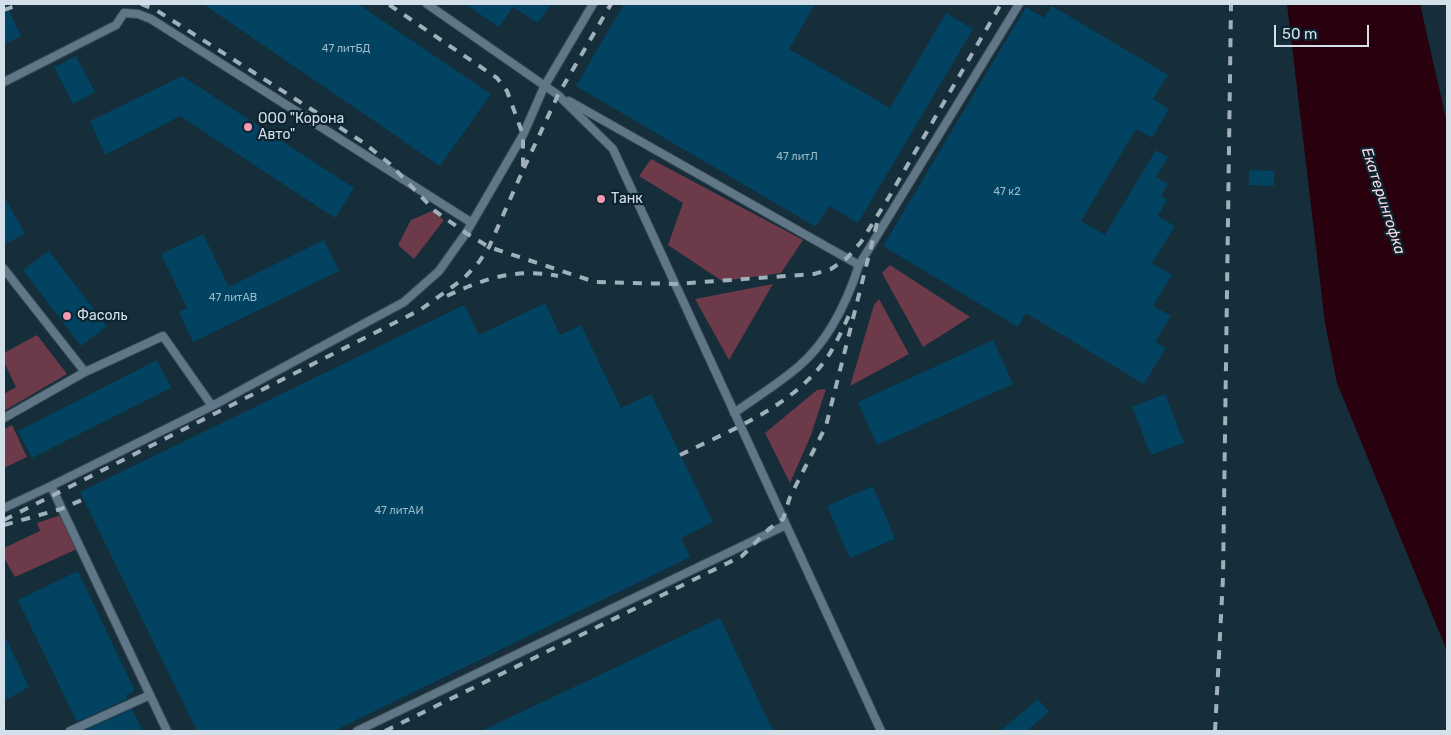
<!DOCTYPE html>
<meta charset="utf-8">
<style>
body{margin:0}
#map{position:relative;width:1451px;height:735px;overflow:hidden;background:#162d3a;font-family:Rubik,sans-serif}
canvas{display:block}
.frame{position:absolute;inset:0;border:5px solid #d3e0e9;pointer-events:none}
.scale{position:absolute;left:1274px;top:25px;width:95px;height:22px;box-sizing:border-box;border:2px solid #d3e0e9;border-top:0;padding-left:6px;font-size:15px;line-height:18px;white-space:nowrap;color:#d3e0e9;-webkit-text-stroke:4px #0d2330;paint-order:stroke}
</style>
<div id="map">
<canvas width="1451" height="735"></canvas>
<div class="frame"></div>
<div class="scale">50 m</div>
</div>
<script>
const c = document.querySelector('canvas').getContext('2d');
c.lineJoin = 'round';
function fill(path, color) { c.fillStyle = color; c.fill(path, 'evenodd'); }
function strokePath(path, color, width, dash) { c.strokeStyle = color; c.lineWidth = width; c.lineCap = dash ? 'butt' : 'round'; c.setLineDash(dash || []); c.stroke(path); }
function drawText(font, color, halo, rows, align = 'center') {
  c.font = font + ' Rubik,sans-serif'; c.lineWidth = 4.5; c.setLineDash([]); c.textBaseline = 'middle'; c.strokeStyle = halo; c.fillStyle = color; for (const [text, x, y, turn = 0] of rows) {
    c.save(); c.translate(x, y); c.rotate((+turn || 0) * Math.PI / 180); c.textAlign = isNaN(turn) ? turn : align; if (halo) c.strokeText(text, 0, 0); c.fillText(text, 0, 0); c.restore();
  }
}
fill(new Path2D(`
 M651 159 803 240 781 273 722 281 668 245 683 203 639 176Z
 M432 211 444 220 414 259 398 245 411 220Z
 M890 265 970 317 923 347 882 273Z
 M773 284 729 360 695 299Z
 M879 299 909 354 850 386 874 305Z
 M37 335 67 374 4 411V394L16 387 4 362V353Z
 M826 389 811 435 790 483 765 433 817 390Z
 M12 425 27 457 4 468V429Z
 M61 515 77 549 15 577 4 558V548L40 531 37 523Z`), '#6c3a49');
fill(new Path2D(`
 M1287 4H1420L1447 123V651L1337 383 1325 323Z`), '#29000e');
fill(new Path2D(`
 M4 4H6L21 36 4 45Z
 M203 4H358L491 94 440 166Z
 M465 4H551L538 23 513 7 499 27Z
 M624 4H815L789 49 890 108 946 13 973 29 858 223 829 206 816 227 576 86Z
 M1052 6 1168 75 1153 99 1169 109 1152 138 1136 129 1081 221 1105 235 1156 150 1168 157 1156 177 1168 184 1161 196 1167 200 1158 216 1175 226 1152 263 1172 275 1153 306 1171 316 1155 342 1166 348 1144 384 1026 313 1018 327 883 246 1026 7 1044 18Z
 M76 56 95 92 73 104 54 67Z
 M182 76 354 188 335 218 180 116 105 155 90 121Z
 M1249 170 1274 171V186L1249 185Z
 M4 196 25 234 4 245Z
 M203 234 229 287 324 240 339 271 193 342 179 312 187 308 161 254Z
 M49 251 107 326 81 346 23 270Z
 M545 303 560 335 581 325 621 408 651 394 713 522 681 538 690 557 334 731H197L80 492 464 305 479 335Z
 M993 340 1013 384 877 445 858 402Z
 M157 360 171 388 32 458 18 431Z
 M1165 394 1184 443 1151 455 1132 407Z
 M873 486 895 539 850 558 827 506Z
 M78 571 135 691 126 695 127 699 77 722 18 600Z
 M720 618 773 731H481Z
 M4 634 29 687 4 701Z
 M1038 699 1049 712 1026 731H1000Z
 M132 709 143 731H83Z`), '#014361');
const service = new Path2D(`
 M427 4 558 95 613 149 881 731
 M4 82 116 25 124 13 138 14 151 19 472 223
 M569 101 859 265
 M4 269 85 372 163 336 212 406
 M734 413C755 398 778 384 798 367 829 341 847 302 859 265L1019 4
 M4 418 85 372
 M51 486 167 731
 M4 508 51 486 212 406 404 302 439 271 466 233 523 135 544 87 593 4
 M70 731 150 695
 M357 731 786 525`);
strokePath(service, '#384a55', 10);
strokePath(service, '#5f7787', 8);
strokePath(new Path2D(`
 M141 4 156 10 364 143 390 164 435 211 466 233 489 247 595 282 675 284 814 274 831 269 847 258 861 242 889 197 1001 4
 M4 10 20 4
 M524 168 558 95 611 4
 M447 296C485 278 516 268 558 276
 M680 455C731 430 789 408 824 362 834 349 844 326 851 311
 M4 520 420 310 463 279 479 262 489 247 523 170V135L507 91 497 78 388 4
 M4 525 61 509 84 499
 M385 731 742 556 769 529 783 519 790 497 826 426 877 223
 M1215 731 1223 578 1231 4`), '#a0b0ba', 4, [9, 9]);
for (const [x, y, r, color] of [
 [248,127,5,"#f19ab2"],
 [601,199,5,"#f19ab2"],
 [67,316,5,"#f19ab2"]
]) { const dot = new Path2D(); dot.arc(x, y, r, 0, 2 * Math.PI); c.fillStyle = color; c.fill(dot); strokePath(dot, '#0d2330', 2); }
drawText('11px', '#9eb9c7', null, [
 ["47 литБД",346,49],
 ["47 литЛ",797,157],
 ["47 к2",1007,192],
 ["47 литАВ",233,298],
 ["47 литАИ",399,511]
]);
drawText('14px', '#d3e0e9', '#0d2330', [
 ["ООО \"Корона",258,119],
 ["Авто\"",258,135],
 ["Танк",611,199],
 ["Фасоль",77,316]
], 'left');
drawText('italic 15px', '#fcd7e0', '#0d2330', [
 ["Екатерингофка",1383,201,72]
]);
</script>
